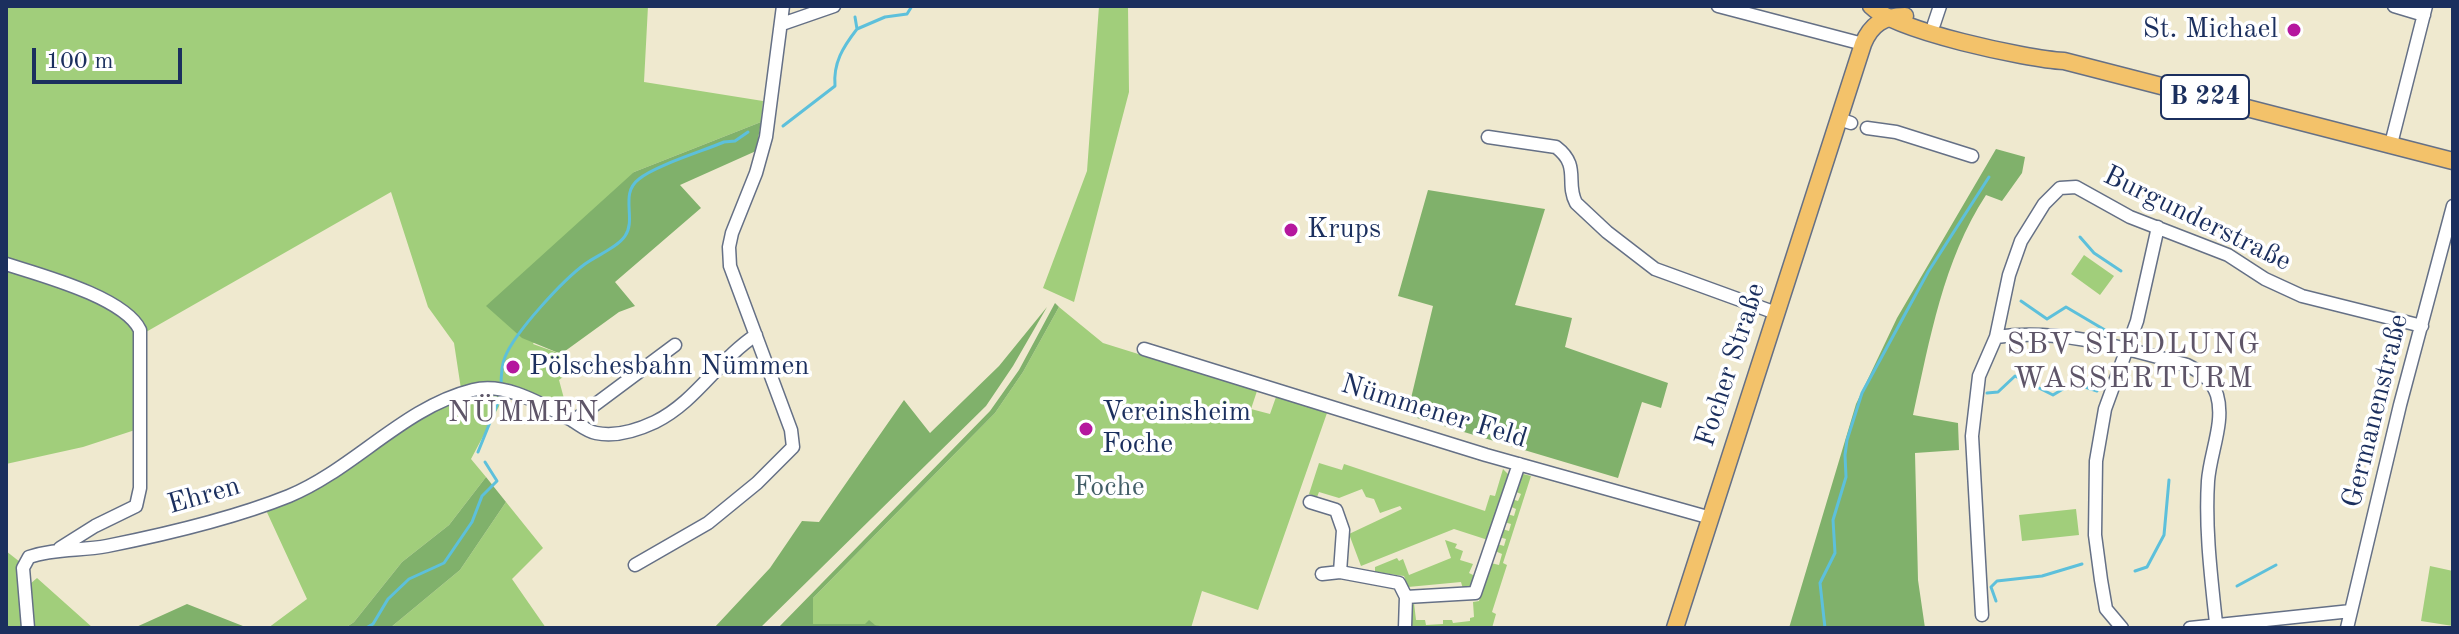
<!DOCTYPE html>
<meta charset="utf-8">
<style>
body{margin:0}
#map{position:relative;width:2459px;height:634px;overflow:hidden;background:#efe9cf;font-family:"Old Standard TT",serif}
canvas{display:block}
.frame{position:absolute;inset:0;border:8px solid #1b2f5e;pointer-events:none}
.scale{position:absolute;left:32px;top:48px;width:150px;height:36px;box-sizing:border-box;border:4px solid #1b2f5e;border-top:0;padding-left:10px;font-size:24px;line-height:28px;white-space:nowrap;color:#1b2f5e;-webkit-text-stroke:6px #fff;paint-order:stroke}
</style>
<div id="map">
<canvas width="2459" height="634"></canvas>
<div class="frame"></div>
<div class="scale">100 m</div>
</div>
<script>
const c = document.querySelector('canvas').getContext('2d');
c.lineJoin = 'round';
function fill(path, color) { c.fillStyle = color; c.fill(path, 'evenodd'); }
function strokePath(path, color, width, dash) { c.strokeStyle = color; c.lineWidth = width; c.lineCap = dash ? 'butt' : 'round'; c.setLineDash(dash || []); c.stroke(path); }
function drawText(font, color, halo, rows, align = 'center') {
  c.font = font + ' "Old Standard TT",serif'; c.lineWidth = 7; c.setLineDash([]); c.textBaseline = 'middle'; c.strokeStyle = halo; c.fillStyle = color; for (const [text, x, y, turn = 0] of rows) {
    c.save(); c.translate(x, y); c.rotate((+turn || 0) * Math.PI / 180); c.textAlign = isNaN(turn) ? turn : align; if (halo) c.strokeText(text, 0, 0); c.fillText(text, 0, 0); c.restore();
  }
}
fill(new Path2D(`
 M6 6H648L644 82 763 101 761 122 634 172 533 344 561 354 557 365 563 377 559 380 566 406H554L522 392 461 389 454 343 428 307 391 192 146 332C127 294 45 271 6 259Z
 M1099 6H1128L1129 92 1074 302 1043 288 1087 171Z
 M2084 255 2114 276 2100 295 2071 274Z
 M6 268C44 281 114 298 136 333L135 430 83 447 6 464Z
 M1059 307 1103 343 1257 391 1251 409 1270 414 1276 397 1327 413 1258 610 1202 591 1191 628H890L866 624H813V598L995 413 1023 372Z
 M496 394 504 397 471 459 486 477 449 525 402 562 354 622 345 628H268L307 599 265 508C282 502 302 498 317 489 374 456 427 396 496 394Z
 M1319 463 1342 470 1344 464 1485 511 1490 495 1495 496 1503 469 1509 475 1488 540 1454 529 1361 566 1349 534 1402 509 1400 506 1380 513 1374 499 1366 497 1362 489 1339 498 1319 492 1317 497 1309 494Z
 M1523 474 1531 476 1503 563 1507 565 1492 612 1496 614 1492 628H1412L1411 608 1414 603 1416 620H1425L1426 625 1443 624V620H1452L1453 623 1470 621V618L1474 617 1473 602 1479 601 1491 563 1499 565 1502 554 1495 551 1497 544 1504 546 1506 539 1499 537 1502 529 1509 531 1511 524 1504 522 1507 514 1514 516 1516 509 1509 506 1511 499 1518 501 1521 494 1514 491 1518 478Z
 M506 502 543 548 512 579 546 628H390L460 570Z
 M2076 509 2079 535 2022 541 2019 515Z
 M1445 540 1457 544 1455 548 1463 551 1460 560 1473 564 1469 573 1477 577 1470 588 1463 589 1461 582 1408 587 1404 576 1375 572V567L1397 558 1399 561 1403 559 1409 575 1451 558Z
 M6 551 20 562 18 587 23 628H6Z
 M2430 566 2453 571V626L2421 621Z
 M37 578 93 628H34L30 584Z`), '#a1ce7b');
fill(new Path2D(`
 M761 122 756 151 680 185 701 208 615 282 635 306 619 312 561 354 522 338 486 306 634 172Z
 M1996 149 2025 157 2022 173 2002 201 1986 195C1943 261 1930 339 1913 415L1958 423 1959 450 1915 453 1918 580 1925 628H1789L1856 404 1897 318Z
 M1428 190 1545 209 1515 305 1572 318 1565 347 1668 383 1661 408 1642 402 1618 478 1407 415 1433 306 1398 296Z
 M1055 303 1059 307 1023 372 995 413 813 598V624H865L869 620 875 625 890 628H778L990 411 1019 370Z
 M1047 307 1013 366 986 406 760 628H714L770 568 802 521 819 522 904 400 930 433 999 366Z
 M486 477 506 502 460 570 390 628H345L354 622 402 562 449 525Z
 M187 604 248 628H134Z`), '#80b16b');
strokePath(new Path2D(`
 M857 29 885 17 907 14 912 6
 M783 126 835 86C833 63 843 47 857 29L855 17
 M2080 237 2094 253 2121 271
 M2021 301 2047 319 2066 307 2110 333
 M501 387C501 377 501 366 505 357 515 332 563 280 585 264 596 256 618 247 625 236 637 219 619 194 639 179 654 166 703 151 724 142L735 141 748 132
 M1987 393 1998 392 2015 376 2053 395 2073 383 2097 391
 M478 452 501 395
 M2135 571 2147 567 2164 535 2169 480
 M2237 586 2276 565
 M1996 601 1991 587 1997 581 2042 576 2082 564
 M366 628 373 624 388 599 409 579 444 563 472 522 482 496 497 481 485 462
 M1825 628 1820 583 1835 553 1833 520 1846 477 1845 455 1847 440 1862 393 1928 272 1989 177`), '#5dc0db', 3);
const minor = new Path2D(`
 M1718 6 1863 44
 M2394 6 2424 15
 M782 24 834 6
 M1934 24 1940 6
 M1839 119 1851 123
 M1867 128 1896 132 1972 156
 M1488 137 1556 147C1581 166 1565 182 1576 203L1607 232 1655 269 1776 313
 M2391 144 2426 6
 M6 264C40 275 124 297 140 330V488L136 506 95 526 60 548
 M1996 337C2062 328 2124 348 2187 365 2201 372 2212 380 2217 395 2225 422 2210 453 2208 481 2205 528 2211 576 2216 623
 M1144 349 1486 455 1711 518
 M573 421 675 345
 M1310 502 1336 510 1343 530 1340 572 1399 583 1406 597 1475 593 1519 464
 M635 565 708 523 757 483 793 447 791 430 730 266 729 247 732 233 756 173 766 137 783 6
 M1322 574 1340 572
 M1982 615 1972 436 1979 376 1996 337 2009 275 2021 241 2044 204 2060 188 2076 187 2130 217 2228 255 2265 279 2302 296 2422 326
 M28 628 23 568 29 557C55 548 81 551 107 546 167 534 232 519 289 496 354 469 404 407 473 390 506 382 541 404 570 419 579 424 586 431 596 433 615 437 638 430 655 422 696 402 719 359 756 335
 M1405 628 1406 597
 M2122 628 2106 609 2101 580 2095 535 2096 461 2105 409 2137 321 2158 227
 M2190 628 2351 611
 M2347 628 2400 405 2453 206`);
const major = new Path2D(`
 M1871 6C1895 31 2027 59 2064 61L2453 161
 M1675 628 1863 44C1871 24 1884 16 1905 16`);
strokePath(minor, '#657086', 15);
strokePath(major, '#657086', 19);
strokePath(minor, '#fff', 12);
strokePath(major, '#f3c26a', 16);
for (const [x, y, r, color] of [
 [2294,30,8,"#b5179e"],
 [1291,230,8,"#b5179e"],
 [513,367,8,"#b5179e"],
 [1086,429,8,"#b5179e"]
]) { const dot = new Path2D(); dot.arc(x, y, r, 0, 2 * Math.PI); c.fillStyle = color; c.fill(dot); strokePath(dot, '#fff', 3); }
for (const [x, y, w] of [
 [2205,97,88]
]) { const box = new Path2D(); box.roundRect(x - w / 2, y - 22, w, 44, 6); c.fillStyle = '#fff'; c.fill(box); strokePath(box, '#1b2f5e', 2); }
drawText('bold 26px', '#1b2f5e', null, [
 ["B 224",2205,97]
]);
drawText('28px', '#1b2f5e', '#fff', [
 ["St. Michael",2278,30,"right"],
 ["Krups",1307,230],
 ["Pölschesbahn Nümmen",529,367],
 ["Vereinsheim",1102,413],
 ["Foche",1102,445]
], 'left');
drawText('28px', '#1b2f5e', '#fff', [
 ["Burgunderstraße",2197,219,26],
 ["Focher Straße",1731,365,-72],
 ["Germanenstraße",2376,411,-76],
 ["Nümmener Feld",1434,412,17],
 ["Ehren",204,496,-16]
]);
drawText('28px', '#435f67', '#fff', [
 ["Foche",1109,488]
]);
c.letterSpacing = '2px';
drawText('30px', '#5e5568', '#fff', [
 ["SBV SIEDLUNG",2134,345],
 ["WASSERTURM",2134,379],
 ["NÜMMEN",524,413]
]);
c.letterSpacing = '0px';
</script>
